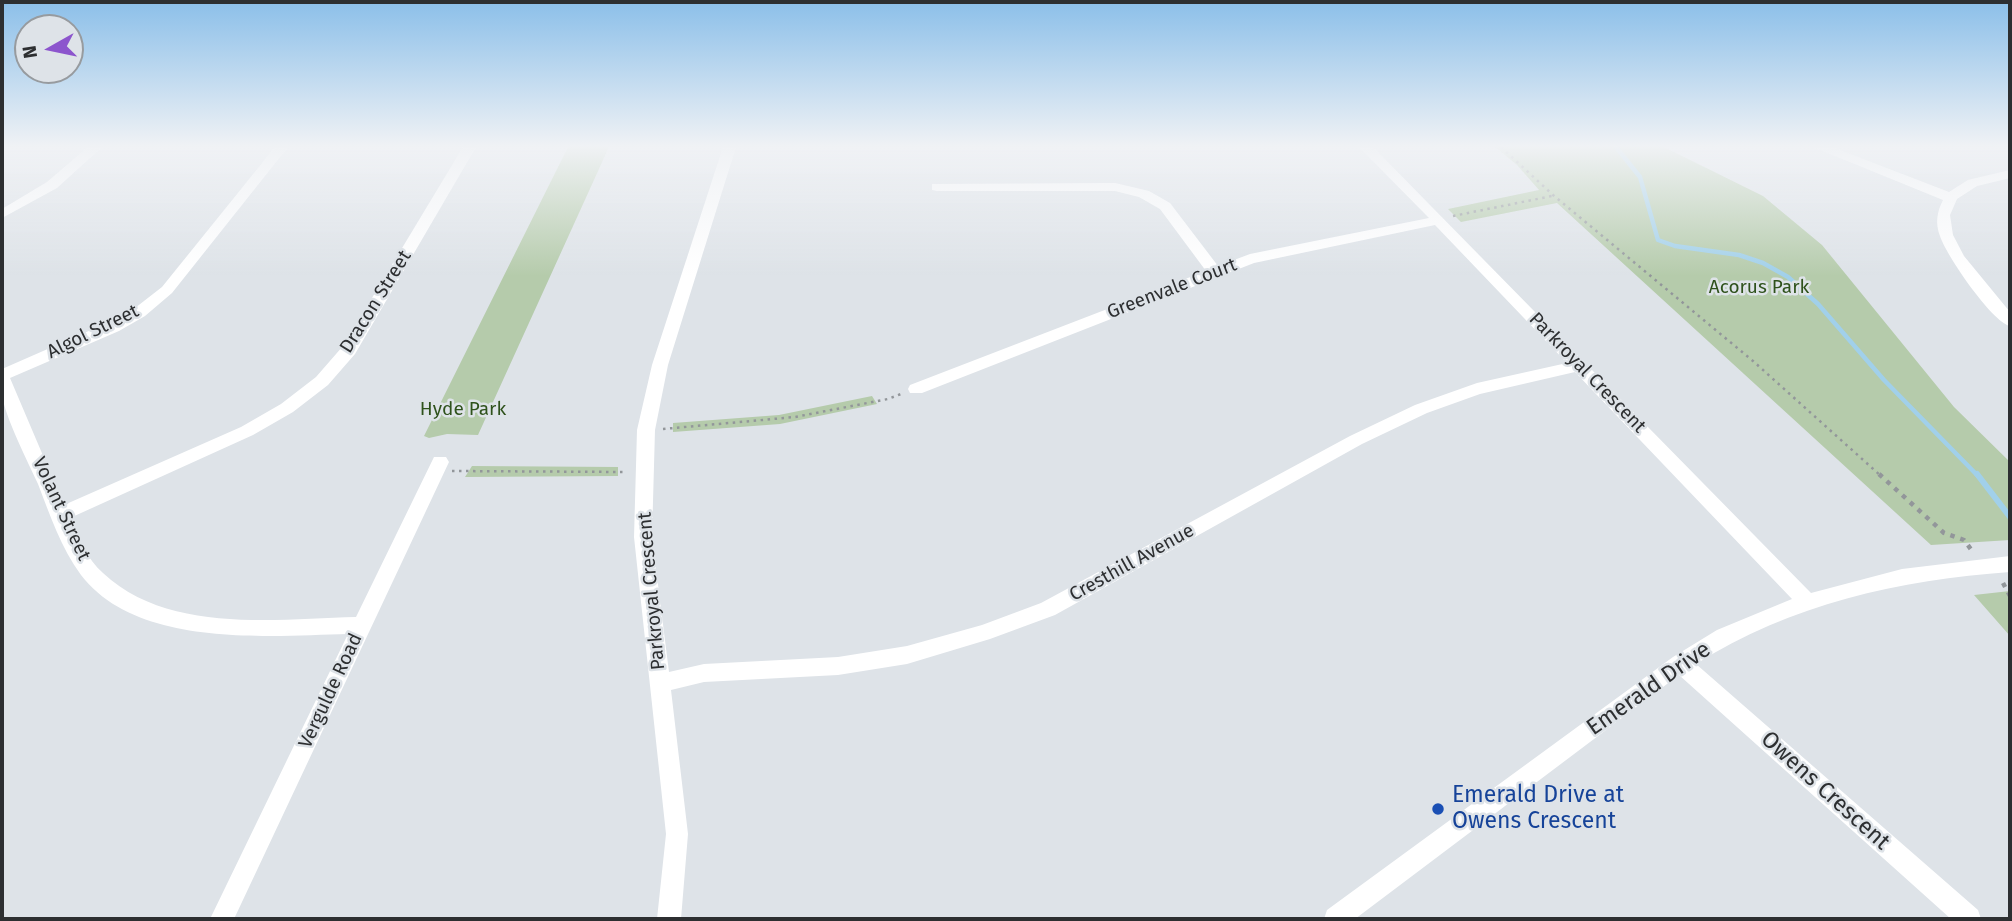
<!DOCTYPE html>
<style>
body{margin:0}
#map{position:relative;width:2012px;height:921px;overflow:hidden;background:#dee3e8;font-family:"Fira Sans",sans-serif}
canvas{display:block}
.frame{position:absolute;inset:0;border:4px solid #2d2f31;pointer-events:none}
.north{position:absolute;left:14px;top:14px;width:70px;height:70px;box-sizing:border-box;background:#dee3e8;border:2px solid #979b9f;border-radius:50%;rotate:261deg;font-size:19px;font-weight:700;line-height:28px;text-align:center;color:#2d2f31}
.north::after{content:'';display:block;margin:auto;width:24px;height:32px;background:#8c55cd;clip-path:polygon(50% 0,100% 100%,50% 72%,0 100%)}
</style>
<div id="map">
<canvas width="2012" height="921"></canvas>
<div class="frame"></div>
<div class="north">N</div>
</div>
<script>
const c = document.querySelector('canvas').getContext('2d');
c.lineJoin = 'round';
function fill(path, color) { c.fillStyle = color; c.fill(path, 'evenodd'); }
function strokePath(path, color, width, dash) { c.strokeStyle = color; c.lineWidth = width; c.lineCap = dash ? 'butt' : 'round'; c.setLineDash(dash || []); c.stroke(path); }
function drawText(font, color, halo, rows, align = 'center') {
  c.font = font + ' "Fira Sans",sans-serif'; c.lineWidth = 5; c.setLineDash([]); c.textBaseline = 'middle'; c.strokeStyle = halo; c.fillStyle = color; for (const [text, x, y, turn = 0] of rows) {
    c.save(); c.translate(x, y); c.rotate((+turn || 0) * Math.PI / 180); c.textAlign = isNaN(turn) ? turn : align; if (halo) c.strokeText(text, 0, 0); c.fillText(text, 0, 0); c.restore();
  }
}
fill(new Path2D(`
 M568 147H609L478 435 447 434 429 438 424 436Z
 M1495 147H1664L1763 196 1822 245 1954 407 2010 462V540L1931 545 1557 203 1461 222 1448 209 1539 190 1517 165Z
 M872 396 877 404 780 424 673 432V423L779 415Z
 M472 466 618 467V476L465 477Z
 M2010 591V636L1974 595Z`), '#b5cbab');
strokePath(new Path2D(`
 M1616 147 1640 177 1658 240 1675 246 1739 255 1763 263 1788 277 1818 304 1884 380 1978 476`), '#a1d0ea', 4.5);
strokePath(new Path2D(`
 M1977 474 2010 517`), '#a1d0ea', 6);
strokePath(new Path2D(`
 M1501 147 1553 195 1753 361 1881 476
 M1453 216 1552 196
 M663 429 795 417 888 399 901 394
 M452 471 625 472`), '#92969a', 2.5, [2.5, 4.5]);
strokePath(new Path2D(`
 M1879 474 1944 533 1964 540 1973 552
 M2003 583 2010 596`), '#92969a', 4.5, [4.5, 6]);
fill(new Path2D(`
 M88 147H102L57 188 2 218V209L47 182Z
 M275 147H288L172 293 145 316 119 331 10 378 64 505 241 427 281 404 316 377 343 346 463 147H476L355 354 328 385 293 412 253 435 70 518C78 537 87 559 103 573 168 634 275 619 356 617L434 457H446L449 462 234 919H210L348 634C267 636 137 648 81 575 61 548 50 515 38 484 28 462 5 417 2 395 0 387 2 377 2 369L107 323 135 308 162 287Z
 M723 147H736L668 365 655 430 652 537 669 672 704 664 838 657 907 646 982 625 1041 603 1350 436 1415 405 1477 383 1567 363 1435 225 1254 263 922 393H910L908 389 910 385 1206 271 1160 209 1139 197 1115 191H937L932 190V184L1115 183 1149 191 1170 203 1218 266 1250 254 1429 218 1359 147H1373L1811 593 1902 569 2010 556V572C1900 580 1790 604 1696 664L1978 910 1981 919H1951L1679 675 1355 919H1324L1327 910 1673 657 1717 630 1792 599 1575 372 1480 394 1427 413 1362 444 1055 615 990 639 907 664 838 675 704 682 671 690 688 834 681 919H657L666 834 634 537 637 430 652 365Z
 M1813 147H1832L1949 192 1968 180 2010 170V178L1977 186 1957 199 1950 215 1953 235 1964 256 2010 312V326C1992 322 1946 255 1940 236 1935 223 1937 212 1943 200Z`), '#fff');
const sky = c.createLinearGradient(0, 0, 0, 276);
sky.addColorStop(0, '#8bbfe9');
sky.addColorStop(0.53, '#f0f2f5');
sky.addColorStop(1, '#f0f2f500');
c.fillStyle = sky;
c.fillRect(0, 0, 2012, 276);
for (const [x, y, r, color] of [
 [1438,809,7,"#1a4fb4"]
]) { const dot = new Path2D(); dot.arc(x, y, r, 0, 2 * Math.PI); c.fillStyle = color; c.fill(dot); strokePath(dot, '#dee3e8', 2.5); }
drawText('19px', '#2f521c', '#dee3e8', [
 ["Acorus Park",1759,288],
 ["Hyde Park",463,410]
]);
drawText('19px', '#2d2f31', '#dee3e8', [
 ["Greenvale Court",1172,289,-21],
 ["Dracon Street",376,302,-58],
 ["Algol Street",93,332,-26],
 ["Parkroyal Crescent",1587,373,46],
 ["Volant Street",61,509,65],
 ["Cresthill Avenue",1132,563,-29],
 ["Parkroyal Crescent",652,591,-95],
 ["Vergulde Road",331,691,-65]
]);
drawText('23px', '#2d2f31', '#dee3e8', [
 ["Emerald Drive",1649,689,-35],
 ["Owens Crescent",1825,791,42]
]);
drawText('23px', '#164399', '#dee3e8', [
 ["Emerald Drive at",1452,796],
 ["Owens Crescent",1452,822]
], 'left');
</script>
